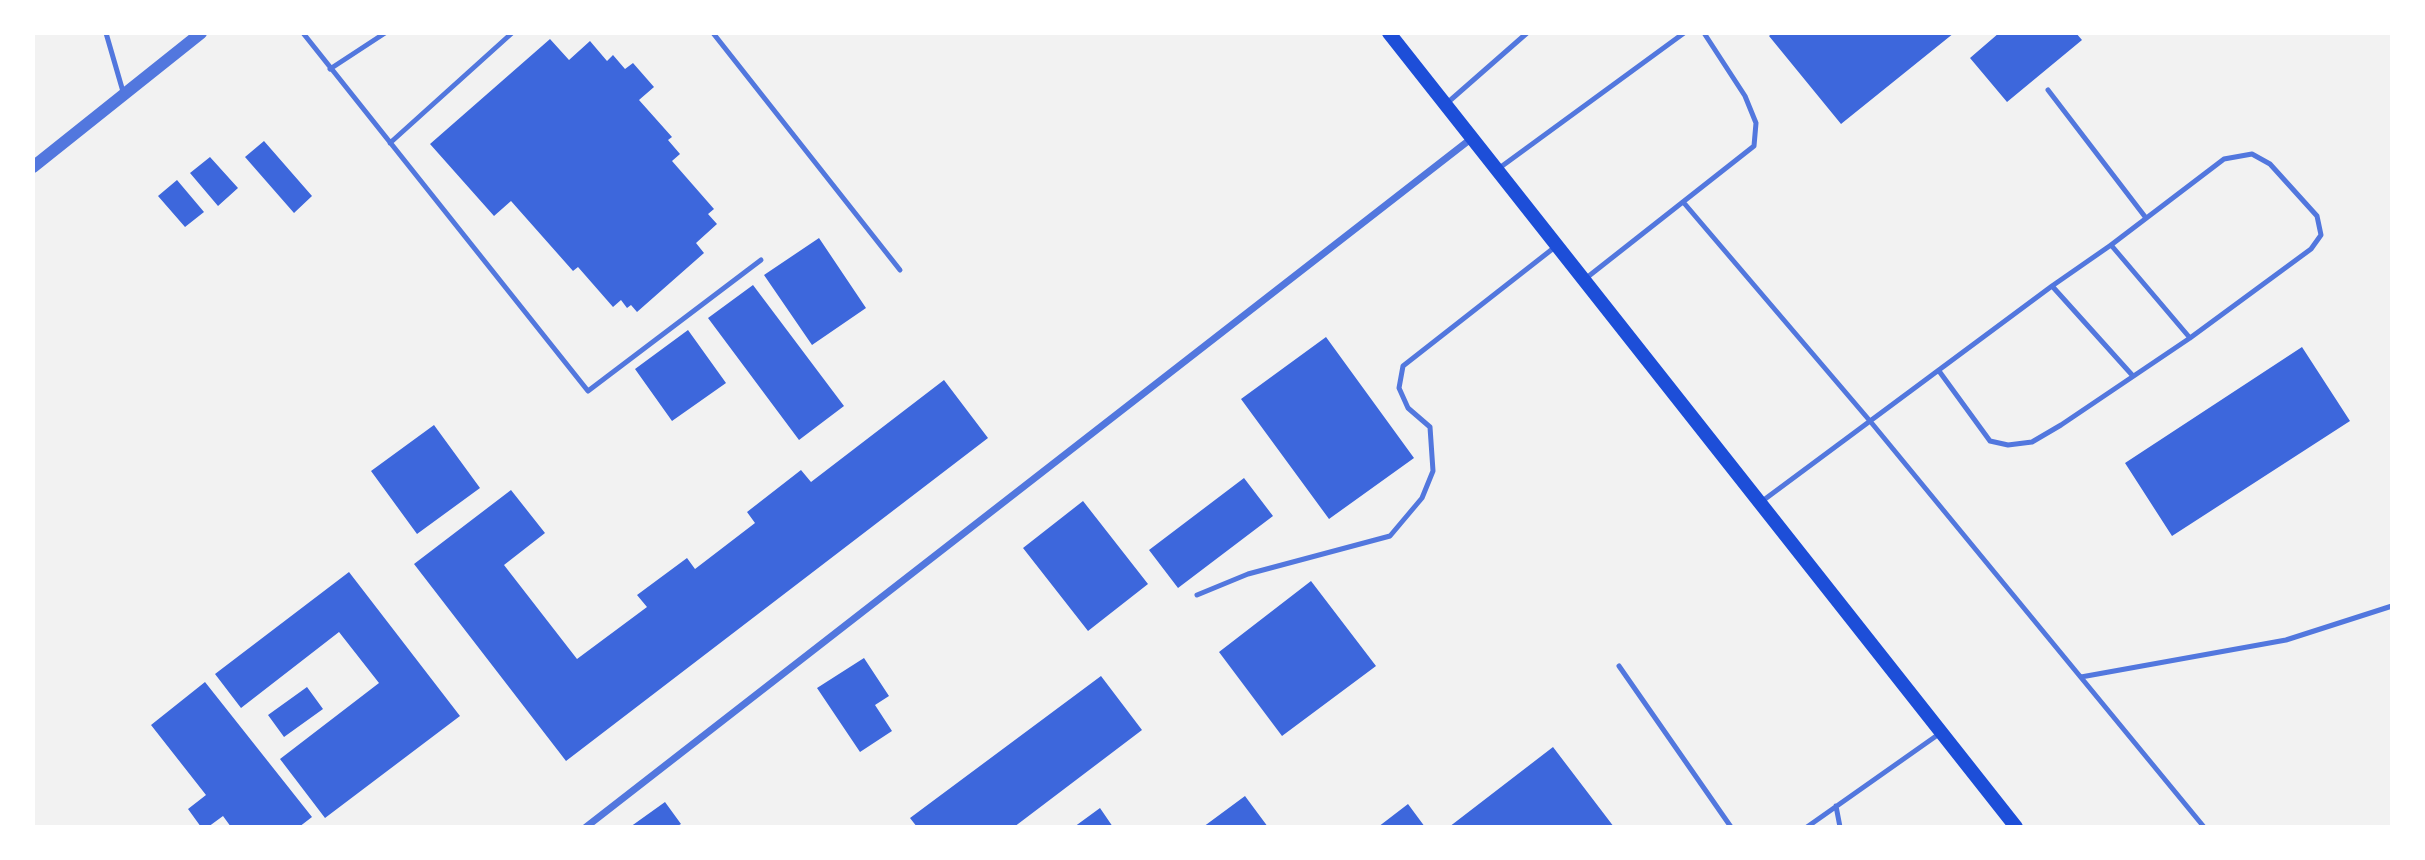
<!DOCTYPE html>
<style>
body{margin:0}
#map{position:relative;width:2425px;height:860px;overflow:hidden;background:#f2f2f2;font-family:"Public Sans",sans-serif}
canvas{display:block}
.frame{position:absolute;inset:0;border:35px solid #fff;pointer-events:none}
</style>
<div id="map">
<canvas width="2425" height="860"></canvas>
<div class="frame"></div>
</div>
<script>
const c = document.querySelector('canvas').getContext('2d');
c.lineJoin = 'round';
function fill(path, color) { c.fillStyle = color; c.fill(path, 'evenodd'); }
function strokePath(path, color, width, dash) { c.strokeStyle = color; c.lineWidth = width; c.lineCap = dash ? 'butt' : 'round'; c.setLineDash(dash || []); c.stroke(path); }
fill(new Path2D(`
 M1772 33H1954L1841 124 1769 36Z
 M1999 33H2076L2082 40 2007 102 1970 58Z
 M550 39 569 60 590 41 607 61 613 55 625 69 633 63 654 87 639 100 672 137 668 140 680 154 672 161 714 209 708 214 717 224 696 243 704 253 637 312 631 305 627 308 621 300 613 307 578 267 573 271 511 201 494 216 430 144Z
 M264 141 312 196 294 213 245 157Z
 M210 157 238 188 218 206 190 173Z
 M177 180 204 212 185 227 158 196Z
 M819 238 866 308 812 345 764 275Z
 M753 285 844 406 799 440 708 318Z
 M688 330 726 383 672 421 635 369Z
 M1326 337 1414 458 1329 519 1241 399Z
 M2302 347 2350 421 2172 536 2125 463Z
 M944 380 988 438 566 761 414 564 511 490 545 533 504 565 577 659 647 607 637 595 687 558 695 569 755 523 747 512 801 470 811 482Z
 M434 425 480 488 417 534 371 471Z
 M1244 478 1273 516 1178 588 1149 550Z
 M1083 501 1148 584 1088 631 1023 548Z
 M349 572 460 716 325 818 280 759 379 683 339 632 241 708 215 674Z
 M1311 581 1376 666 1282 736 1219 652Z
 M864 658 889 696 875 705 892 731 860 752 817 688Z
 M1101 676 1142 730 1014 827H917L910 818Z
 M205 682 312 817 299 827H231L223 816 208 827H201L188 809 206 795 151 725Z
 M307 687 323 709 284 737 268 715Z
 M1553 747 1614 827H1449Z
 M1245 796 1268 827H1203Z
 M665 802 681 824 676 827H630Z
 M1408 804 1425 827H1378Z
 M1100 808 1113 827H1074Z`), '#3d67dc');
strokePath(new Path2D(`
 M106 33 124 95
 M303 33 588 391 761 260
 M713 33 900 270
 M330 69 385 33
 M2048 90 2146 218
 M1446 104 1527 33
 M390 143 512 33
 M1498 169 1684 33
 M1684 203 1870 421 2204 827
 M2111 245 2190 338
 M1585 279 1754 146 1756 123 1745 96 1704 33
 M2052 286 2133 376
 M1761 502 2052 286 2111 245 2224 159 2252 154 2270 164 2317 216 2321 235 2311 249 2190 338 2061 425 2032 442 2008 445 1990 441 1939 371
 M1197 595 1248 574 1390 536 1422 498 1433 471 1430 427 1408 408 1399 388 1403 366 1555 247
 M1619 666 1731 827
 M2081 677 2286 640 2392 606
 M1836 806 1840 827
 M1807 827 1939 734`), '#5277de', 5);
strokePath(new Path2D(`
 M586 827 1472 138`), '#5277de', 7);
strokePath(new Path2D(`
 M33 167 201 33`), '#5277de', 12);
strokePath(new Path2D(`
 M1389 33 2016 827`), '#1d4ed8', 14);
</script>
